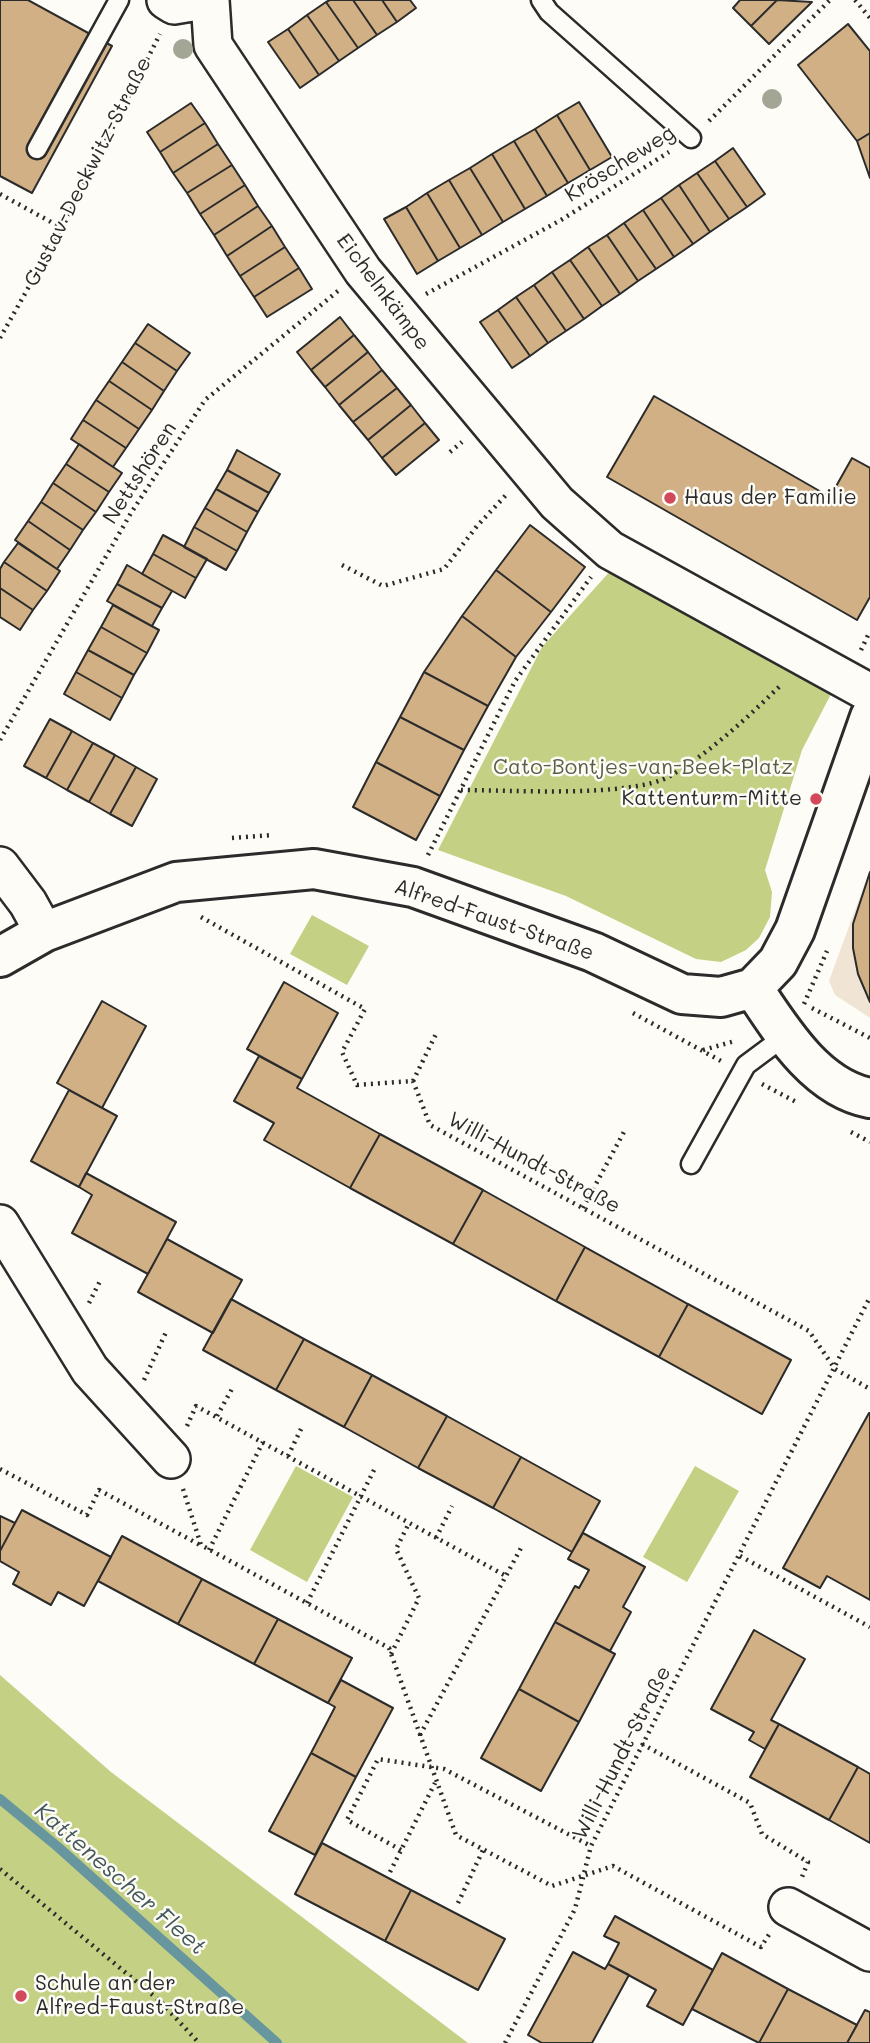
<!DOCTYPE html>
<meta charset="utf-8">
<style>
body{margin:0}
canvas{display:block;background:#fdfcf7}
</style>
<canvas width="870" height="2043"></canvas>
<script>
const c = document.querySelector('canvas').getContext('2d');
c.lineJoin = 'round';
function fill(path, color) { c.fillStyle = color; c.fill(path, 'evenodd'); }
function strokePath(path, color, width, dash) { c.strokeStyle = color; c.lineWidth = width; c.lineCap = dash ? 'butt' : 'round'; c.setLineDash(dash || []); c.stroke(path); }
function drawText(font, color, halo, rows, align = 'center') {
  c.font = font + ' Mali,sans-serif'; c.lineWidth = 5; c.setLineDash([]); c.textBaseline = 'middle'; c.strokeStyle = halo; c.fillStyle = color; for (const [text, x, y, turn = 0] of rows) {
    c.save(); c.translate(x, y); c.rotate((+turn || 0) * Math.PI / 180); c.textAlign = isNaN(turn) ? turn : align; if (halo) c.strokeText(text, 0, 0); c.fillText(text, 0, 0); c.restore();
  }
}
fill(new Path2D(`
 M870 869V1018L835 995 829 981Z`), '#f0e5d5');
fill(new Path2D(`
 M612 569 831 694 802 750 765 870 772 892 770 917 759 938 746 950 721 962 696 959 566 896 438 850 542 647Z
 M312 915 369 946 347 985 290 954Z
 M296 1466 353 1497 307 1582 250 1550Z
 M695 1466 739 1491 687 1582 643 1557Z
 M0 1675 111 1772 468 2043H0Z`), '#c4d083');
strokePath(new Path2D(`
 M0 1799 58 1847 277 2043`), '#67969f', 10);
const building = new Path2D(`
 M0 0H28L112 46 32 193 0 176Z
 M330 0H353L377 35 358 48 326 2Z
 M353 0H382L397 22 377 35Z
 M382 0H410L416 8 397 22Z
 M740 0H777L751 26 733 8Z
 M777 0 812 2 769 44 751 26Z
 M326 2 358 48 339 61 307 15Z
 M307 15 339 61 319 75 288 29Z
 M848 24 870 51V133L857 141 798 65Z
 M288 29 319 75 300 88 268 42Z
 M579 102 612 157 590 170 557 115Z
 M191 103 205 123 160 152 147 132Z
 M557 115 590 170 568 183 535 129Z
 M205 123 218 144 173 173 160 152Z
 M535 129 568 183 547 196 514 141Z
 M870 133V178L857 141Z
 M514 141 547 196 525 209 492 154Z
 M218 144 232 165 187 193 173 173Z
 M733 148 765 194 747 207 715 161Z
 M492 154 525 209 503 222 470 168Z
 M715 161 747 207 729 219 697 173Z
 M232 165 245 185 200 214 187 193Z
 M470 168 503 222 482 235 449 180Z
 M697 173 729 219 710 232 679 185Z
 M449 180 482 235 460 248 427 193Z
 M245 185 258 206 214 235 200 214Z
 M679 185 710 232 693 244 661 198Z
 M427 193 460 248 438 261 406 207Z
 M661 198 693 244 674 257 643 210Z
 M258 206 272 226 227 256 214 235Z
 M406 207 438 261 417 274 384 219Z
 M643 210 674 257 656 269 624 223Z
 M624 223 656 269 638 281 607 235Z
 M272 226 285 247 240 276 227 256Z
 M607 235 638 281 620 294 588 247Z
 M285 247 299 268 254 297 240 276Z
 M588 247 620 294 602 306 570 260Z
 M570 260 602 306 584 319 552 272Z
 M299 268 312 289 267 317 254 297Z
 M552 272 584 319 566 331 534 285Z
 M534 285 566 331 548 343 516 297Z
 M516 297 548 343 530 356 498 310Z
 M498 310 530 356 512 368 480 322Z
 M340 317 354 335 311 370 297 352Z
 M148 324 190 353 177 371 135 343Z
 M354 335 368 352 325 387 311 370Z
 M135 343 177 371 164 391 122 362Z
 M368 352 382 370 339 405 325 387Z
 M122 362 164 391 152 410 109 381Z
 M382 370 397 388 353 422 339 405Z
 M109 381 152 410 139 429 96 400Z
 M397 388 411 405 368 440 353 422Z
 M654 396 830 497 852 458 870 468V597L857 620 607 477Z
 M96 400 139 429 126 448 83 420Z
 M411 405 425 423 382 458 368 440Z
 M83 420 126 448 113 467 71 439Z
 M425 423 439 440 396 475 382 458Z
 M79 444 122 473 109 492 66 464Z
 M237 450 280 474 269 493 227 470Z
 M66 464 109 492 96 512 53 483Z
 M227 470 269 493 258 512 216 489Z
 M53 483 96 512 83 530 41 502Z
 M216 489 258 512 247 532 205 508Z
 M41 502 83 530 70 550 28 521Z
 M205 508 247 532 237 551 194 527Z
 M28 521 70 550 57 569 15 540Z
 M530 525 585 567 551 612 496 570Z
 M194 527 237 551 226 570 184 547Z
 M163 535 207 559 196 578 153 554Z
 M18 543 60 571 47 591 4 562Z
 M153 554 196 578 185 598 142 574Z
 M4 562 47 591 33 610 0 588V569Z
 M127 565 172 591 162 608 117 584Z
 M496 570 551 612 516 657 462 616Z
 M117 584 162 608 152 626 107 601Z
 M0 588 33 610 20 630 0 617Z
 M113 605 159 630 147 653 101 627Z
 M462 616 516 657 488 706 424 672Z
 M101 627 147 653 134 675 88 650Z
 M88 650 134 675 122 698 76 672Z
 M76 672 122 698 110 720 64 694Z
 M424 672 488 706 464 750 400 717Z
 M400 717 464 750 440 796 376 762Z
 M50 719 72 731 46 778 24 766Z
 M72 731 93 743 67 790 46 778Z
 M93 743 115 755 89 802 67 790Z
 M115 755 136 767 110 814 89 802Z
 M376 762 440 796 416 840 353 807Z
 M136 767 157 779 132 826 110 814Z
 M870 872V1002L858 974 853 948V924Z
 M284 982 338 1013 302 1079 247 1049Z
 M102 1001 146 1026 102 1108 57 1083Z
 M259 1056 302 1079 297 1088 380 1134 350 1188 264 1140 274 1123 234 1101Z
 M69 1090 117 1116 79 1187 31 1161Z
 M380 1134 483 1190 453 1244 350 1188Z
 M86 1173 176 1222 148 1274 72 1233 92 1195 79 1187Z
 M483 1190 585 1247 556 1301 453 1244Z
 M167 1239 242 1280 213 1333 138 1292Z
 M585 1247 688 1304 659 1357 556 1301Z
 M231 1299 304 1339 276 1390 203 1350Z
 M688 1304 791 1360 762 1414 659 1357Z
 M304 1339 372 1375 344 1427 276 1390Z
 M372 1375 447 1416 418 1468 344 1427Z
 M869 1413H870V1600L827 1576 820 1588 783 1568Z
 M447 1416 521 1457 493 1508 418 1468Z
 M521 1457 600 1501 572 1552 493 1508Z
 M22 1510 111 1557 84 1606 58 1592 51 1605 13 1584 19 1572 0 1561V1551Z
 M0 1516 15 1523 0 1551Z
 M583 1533 645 1567 623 1607 631 1612 610 1651 555 1622 575 1586 579 1588 589 1570 568 1559Z
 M122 1536 202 1579 178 1624 98 1581Z
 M202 1579 278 1619 254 1664 178 1624Z
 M278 1619 352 1658 328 1703 254 1664Z
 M555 1622 615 1654 579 1722 519 1689Z
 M754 1630 805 1659 771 1720 779 1724 765 1749 749 1740 754 1732 711 1709Z
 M341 1680 393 1708 356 1777 311 1753 335 1707 328 1703Z
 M519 1689 579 1722 541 1791 481 1758Z
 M779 1724 858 1767 829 1820 750 1777Z
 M311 1753 356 1777 315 1855 269 1831Z
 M858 1767 870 1774V1843L829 1820Z
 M322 1843 411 1890 385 1941 295 1894Z
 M411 1890 505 1939 478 1990 385 1941Z
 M615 1916 713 1970 683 2025 647 2006 656 1990 608 1964 619 1943 604 1936Z
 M573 1952 605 1969 608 1964 629 1975 592 2043H542L528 2035Z
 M722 1953 788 1989 759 2043 692 2009Z
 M788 1989 857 2025 847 2043H759Z
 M865 2010 870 2012V2043H847Z`);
fill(building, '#d2b085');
strokePath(building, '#2b2b2b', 2);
const service = new Path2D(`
 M541 0 549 12 691 138
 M37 149 119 0
 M691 1164 746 1065 785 1036`);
const minor = new Path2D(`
 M166 0 174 5 204 0
 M210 0 213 45 363 271 557 503 610 550 870 693
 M0 866 28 903 44 932
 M0 1224 90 1370 171 1459
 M788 1907 870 1952`);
const tertiary = new Path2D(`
 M0 957 44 932 176 882 314 869 413 887 593 952 682 994 721 997 753 988
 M753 988 778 962 795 930 870 717
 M753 988C781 1030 816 1088 870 1098`);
strokePath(service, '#2b2b2b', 23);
strokePath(minor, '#2b2b2b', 42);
strokePath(tertiary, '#2b2b2b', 44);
strokePath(new Path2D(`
 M855 0 870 18
 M709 121 830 0
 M0 194 62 228
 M426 294 561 220 669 152
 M0 338 62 228 160 34
 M450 452 462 442
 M342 565 383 586 444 569 477 526 507 494
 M861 650 870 631
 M0 740 131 513 205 400 338 291
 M461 790C509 790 632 798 670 776 711 752 748 717 782 684
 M232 838 272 835
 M428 855 515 681 591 577
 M201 917 365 1009 342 1052 357 1085 413 1081 430 1125 809 1331 835 1369 870 1389
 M804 1004 827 951
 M812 1008 870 1038
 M633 1013 721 1061
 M703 1050 735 1041
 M413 1081 436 1034
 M762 1084 798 1103
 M851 1132 870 1142
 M583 1208 625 1130
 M89 1303 100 1281
 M144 1380 167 1330
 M217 1416 233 1387
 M187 1426 196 1406 506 1576
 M288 1456 302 1427
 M0 1469 87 1515 99 1490 200 1545
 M183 1489 201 1545 389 1648 456 1835 552 1886 613 1866 761 1947 770 1933
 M436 1538 452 1506
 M209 1550 263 1442
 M740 1556 870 1627
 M307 1603 376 1466
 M391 1654 419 1598 396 1549 409 1523
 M420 1735 521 1548
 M642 1744 750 1803 762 1834 808 1862 802 1877
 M401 1850 347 1820 378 1759 444 1769 591 1846
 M0 1869 160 2001 199 2043
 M390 1872 435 1783
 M458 1903 483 1850
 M505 2043 575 1909 591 1846 870 1297`), '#2b2b2b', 4.5, [2, 5]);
strokePath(service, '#fdfcf7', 18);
strokePath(minor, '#fdfcf7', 37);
strokePath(tertiary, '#fdfcf7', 38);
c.fillStyle = '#a3a595';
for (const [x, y] of [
 [183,49],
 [772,99]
]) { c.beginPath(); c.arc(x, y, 10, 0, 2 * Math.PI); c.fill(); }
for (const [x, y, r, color] of [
 [670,498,7,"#d1495b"],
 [816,799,7,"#d1495b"],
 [21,1996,7,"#d1495b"]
]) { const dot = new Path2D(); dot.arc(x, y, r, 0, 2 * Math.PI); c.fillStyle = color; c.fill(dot); strokePath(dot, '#fdfcf7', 2.5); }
drawText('21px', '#2b2b2b', '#fdfcf7', [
 ["Kröscheweg",620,164,-32],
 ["Gustav-Deckwitz-Straße",88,172,-63],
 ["Eichelnkämpe",383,292,53],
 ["Nettshören",140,473,-57],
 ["Alfred-Faust-Straße",494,920,19],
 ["Willi-Hundt-Straße",534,1163,28],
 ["Willi-Hundt-Straße",622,1753,-63]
]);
drawText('21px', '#2b2b2b', '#fdfcf7', [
 ["Haus der Familie",684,498],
 ["Kattenturm-Mitte",802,799,"right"],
 ["Schule an der",35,1984],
 ["Alfred-Faust-Straße",35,2008]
], 'left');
drawText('21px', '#595d45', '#fdfcf7', [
 ["Cato-Bontjes-van-Beek-Platz",643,768]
]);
drawText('italic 23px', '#44585c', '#fdfcf7', [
 ["Kattenescher Fleet",120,1879,41]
]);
</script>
